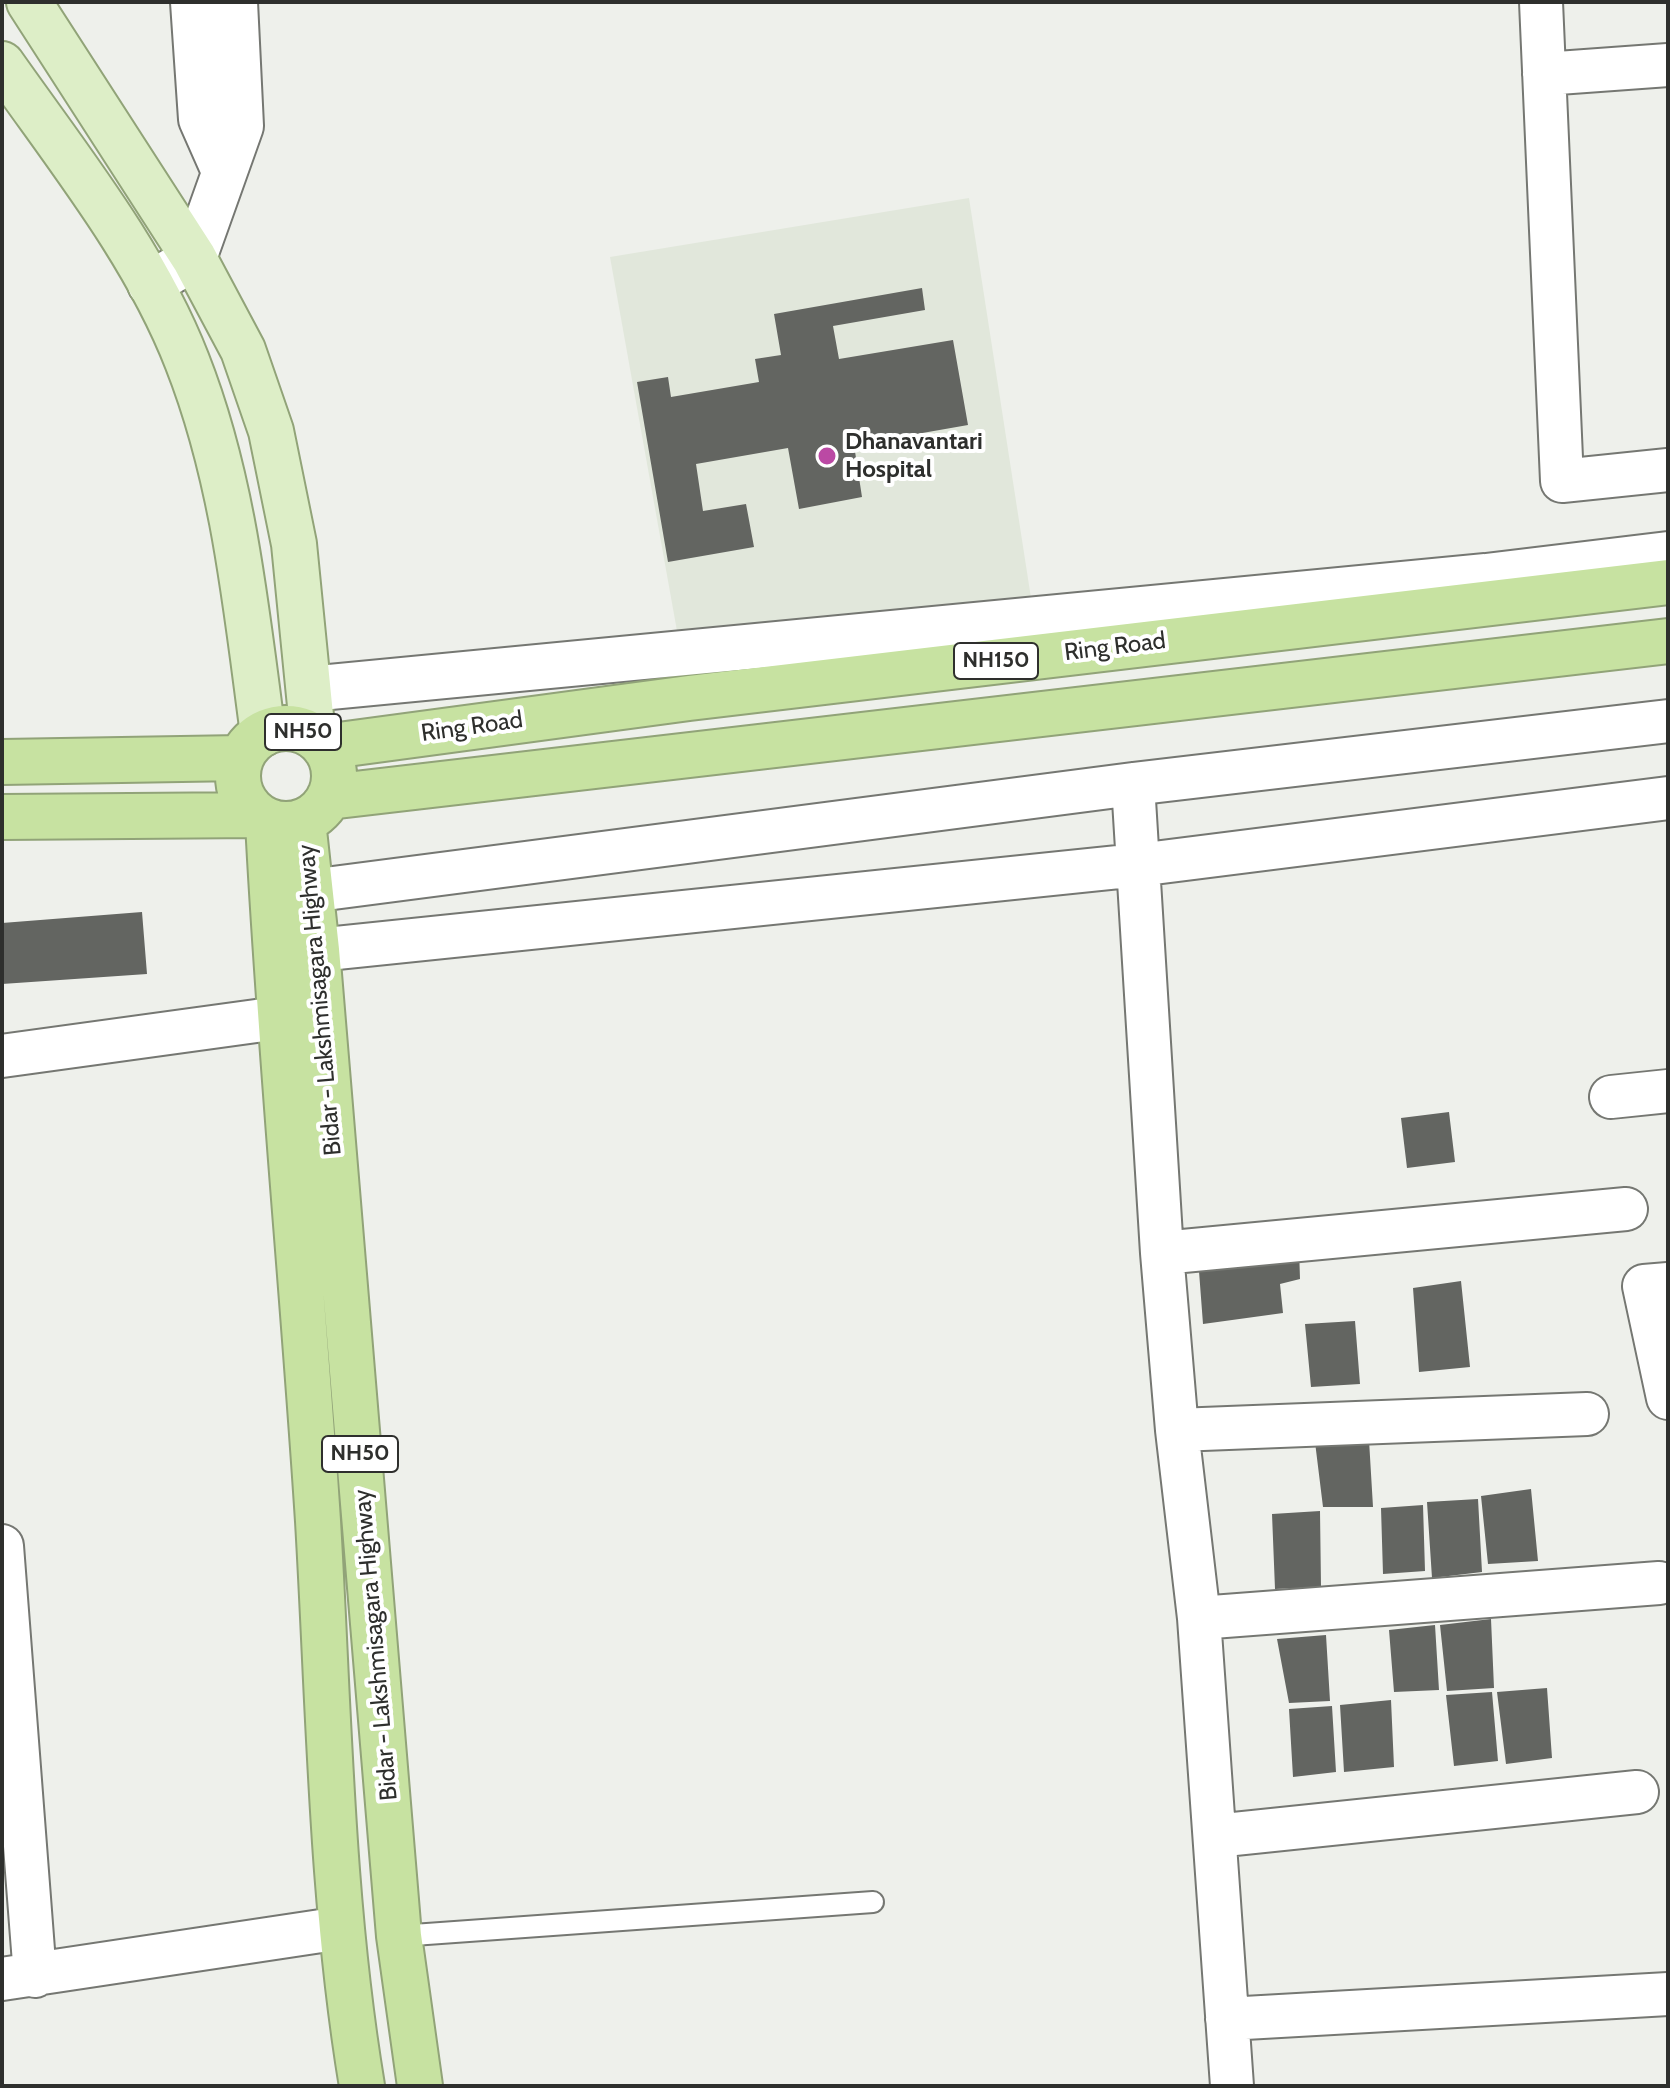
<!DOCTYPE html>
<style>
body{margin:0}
#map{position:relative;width:1670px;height:2088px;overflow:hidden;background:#eef0eb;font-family:Cabin,sans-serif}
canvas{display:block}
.frame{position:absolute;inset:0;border:4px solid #2e2f2d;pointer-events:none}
</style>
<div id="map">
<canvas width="1670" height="2088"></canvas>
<div class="frame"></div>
</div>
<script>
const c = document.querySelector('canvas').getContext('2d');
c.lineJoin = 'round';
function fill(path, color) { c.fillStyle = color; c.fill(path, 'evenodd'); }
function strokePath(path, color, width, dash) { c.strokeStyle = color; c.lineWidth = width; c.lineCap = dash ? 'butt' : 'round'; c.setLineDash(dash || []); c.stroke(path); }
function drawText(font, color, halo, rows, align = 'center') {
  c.font = font + ' Cabin,sans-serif'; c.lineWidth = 8; c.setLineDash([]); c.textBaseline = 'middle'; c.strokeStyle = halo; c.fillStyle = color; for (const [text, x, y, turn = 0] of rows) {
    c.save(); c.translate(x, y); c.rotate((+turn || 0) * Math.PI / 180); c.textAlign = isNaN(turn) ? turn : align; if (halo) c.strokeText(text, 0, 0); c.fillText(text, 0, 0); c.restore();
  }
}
fill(new Path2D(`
 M969 198 1040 656 689 698 610 257Z`), '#e1e7db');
fill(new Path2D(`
 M922 288 925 310 833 326 839 359 953 340 968 425 854 445 862 497 799 509 788 448 696 464 703 511 746 504 754 547 668 562 637 382 668 377 671 397 759 382 755 359 781 355 774 314Z
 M142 912 147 974 2 984V923Z
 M1449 1112 1455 1162 1407 1168 1401 1118Z
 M1299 1248 1300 1279 1280 1284 1283 1313 1203 1324 1198 1258Z
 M1461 1281 1470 1367 1419 1372 1413 1288Z
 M1355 1321 1360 1384 1311 1387 1305 1324Z
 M1369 1440 1373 1507H1323L1315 1442Z
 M1531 1489 1538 1561 1488 1564 1481 1496Z
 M1478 1499 1482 1572 1432 1578 1427 1502Z
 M1423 1505 1425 1571 1383 1574 1381 1508Z
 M1320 1511 1321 1587 1275 1589 1272 1514Z
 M1491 1619 1494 1688 1447 1691 1440 1625Z
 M1435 1625 1439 1690 1394 1692 1389 1630Z
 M1326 1635 1330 1701 1289 1703 1277 1639Z
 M1547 1688 1552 1758 1506 1764 1497 1692Z
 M1492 1692 1498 1761 1454 1766 1446 1695Z
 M1391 1700 1394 1767 1344 1772 1340 1705Z
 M1332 1706 1336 1772 1293 1777 1289 1709Z`), '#636561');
const lane = new Path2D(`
 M399 1936 873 1902`);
const street = new Path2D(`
 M1541 2 1562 481 1668 470
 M1544 74 1668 65
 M1133 784 1162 1253 1177 1430 1199 1618 1232 2086
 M310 891 1133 784 1668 721
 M317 950 1138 865 1668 798
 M2 1056 278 1018
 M1611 1097 1668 1091
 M1162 1253 1626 1209
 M1668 1284 1644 1286 1668 1398
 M1177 1430 1587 1414
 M2 1546 35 1976
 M1199 1618 1659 1583
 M1215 1836 1637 1792
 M2 1979 341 1928
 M1227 2019 1668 1994`);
const secondary = new Path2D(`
 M193 2 201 119 224 171
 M150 284 194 258 241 126 235 2
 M309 689 1486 576 1668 554`);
const primary = new Path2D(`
 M29 2 194 258 243 350 271 431 294 544 313 736
 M2 64C68 158 145 253 187 361 234 480 246 608 263 734`);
const highway = new Path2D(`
 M238 776a48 48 0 1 1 96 0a48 48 0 1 1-96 0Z
 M324 747 689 698 1668 582
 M2 762 241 758
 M329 797 1668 641
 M2 817 258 815
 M303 821 317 950 399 1936 420 2086
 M268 822C280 1055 303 1288 318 1521 329 1709 331 1900 362 2086`);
strokePath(lane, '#757772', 24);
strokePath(street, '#757772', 46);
strokePath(secondary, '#757772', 48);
strokePath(primary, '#91a378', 48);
strokePath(highway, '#91a378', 48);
strokePath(lane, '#fff', 20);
strokePath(street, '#fff', 42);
strokePath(secondary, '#fff', 44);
strokePath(primary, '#ddeec7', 44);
strokePath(highway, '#c7e2a1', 44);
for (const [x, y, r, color] of [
 [827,456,10,"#bb49a4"]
]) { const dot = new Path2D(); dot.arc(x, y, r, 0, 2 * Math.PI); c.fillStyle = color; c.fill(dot); strokePath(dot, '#fff', 3); }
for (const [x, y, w] of [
 [996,661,84],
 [303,732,76],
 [360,1454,76]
]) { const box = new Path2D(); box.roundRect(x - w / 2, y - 18, w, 36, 6); c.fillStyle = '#fff'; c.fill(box); strokePath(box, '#2e2f2d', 2); }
drawText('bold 22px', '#2e2f2d', null, [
 ["NH150",996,661],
 ["NH50",303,732],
 ["NH50",360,1454]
]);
drawText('bold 24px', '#2e2f2d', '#fff', [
 ["Dhanavantari",845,442],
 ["Hospital",845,470]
], 'left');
drawText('24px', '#2e2f2d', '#fff', [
 ["Ring Road",1115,647,-7],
 ["Ring Road",472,727,-8],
 ["Bidar - Lakshmisagara Highway",320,1000,-95],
 ["Bidar - Lakshmisagara Highway",376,1645,-95]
]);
</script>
